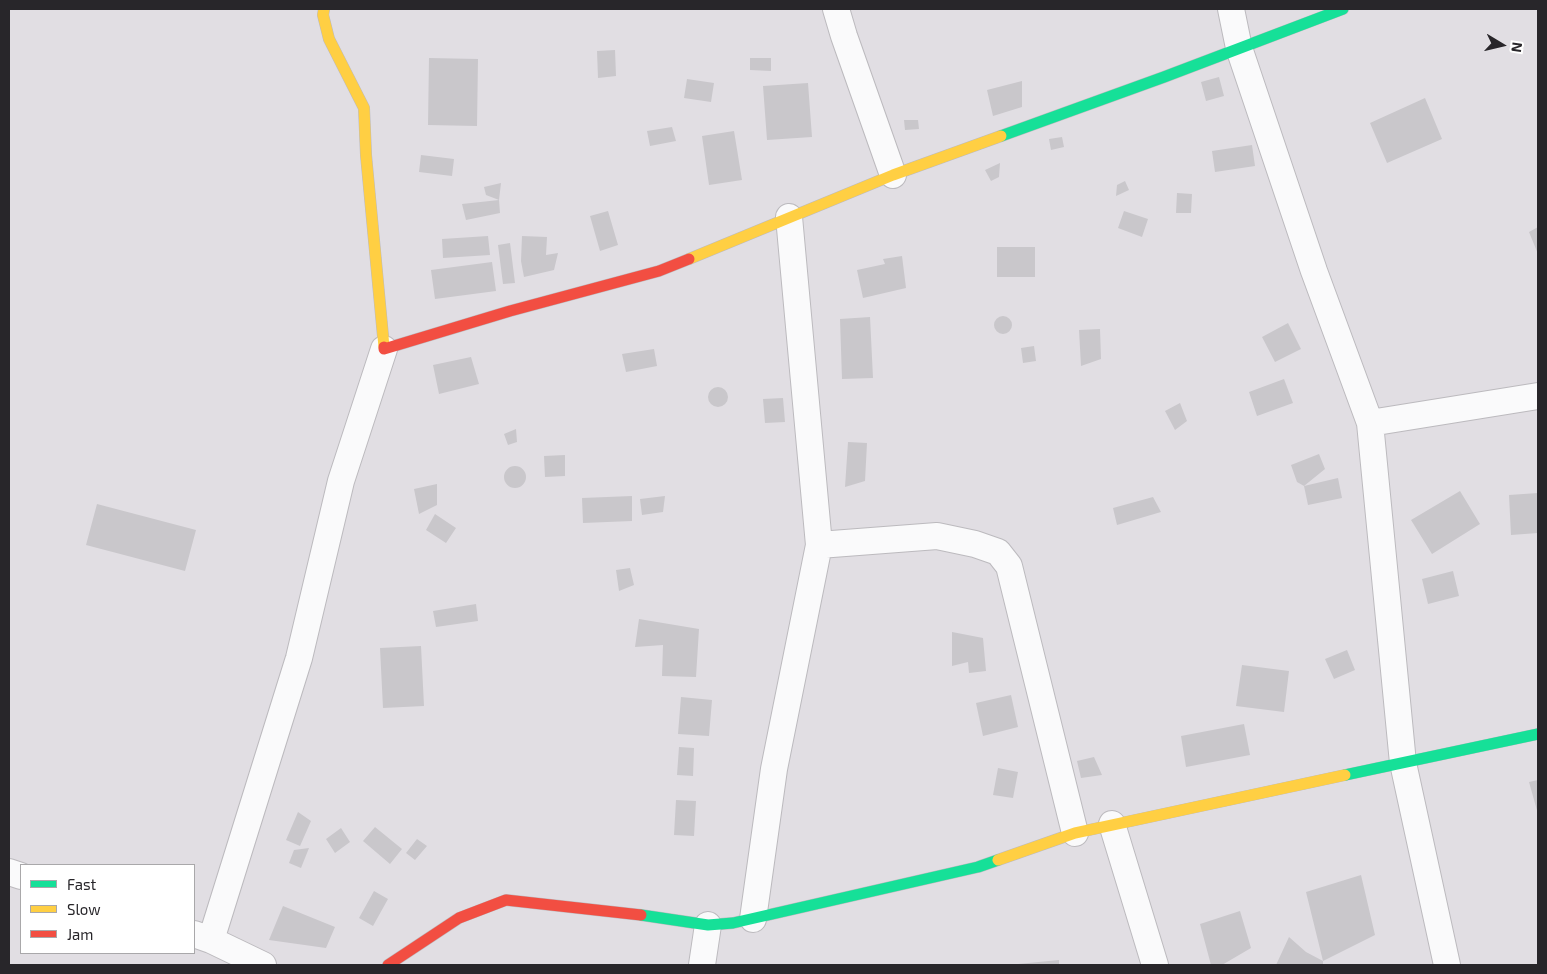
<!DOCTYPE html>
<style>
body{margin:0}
#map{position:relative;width:1547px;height:974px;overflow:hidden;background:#e1dee3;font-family:"Exo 2",sans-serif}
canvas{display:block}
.frame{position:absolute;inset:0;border:10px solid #28262a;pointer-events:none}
.legend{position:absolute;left:20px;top:864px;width:175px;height:90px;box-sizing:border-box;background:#fff;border:1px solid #a9a8aa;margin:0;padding:6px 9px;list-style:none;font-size:15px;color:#28262a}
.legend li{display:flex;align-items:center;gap:10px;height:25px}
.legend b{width:25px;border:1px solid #a9a8aa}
.north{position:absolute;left:1477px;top:20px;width:50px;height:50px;-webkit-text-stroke:4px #fff;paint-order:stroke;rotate:99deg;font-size:14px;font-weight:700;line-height:20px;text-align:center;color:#28262a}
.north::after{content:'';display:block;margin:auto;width:18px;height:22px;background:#28262a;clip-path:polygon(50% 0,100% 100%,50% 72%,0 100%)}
</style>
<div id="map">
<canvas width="1547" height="974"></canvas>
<div class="frame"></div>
<ul class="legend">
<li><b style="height:6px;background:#16e098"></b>Fast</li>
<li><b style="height:6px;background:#ffcf43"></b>Slow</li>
<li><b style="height:6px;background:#f24e42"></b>Jam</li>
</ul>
<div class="north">N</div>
</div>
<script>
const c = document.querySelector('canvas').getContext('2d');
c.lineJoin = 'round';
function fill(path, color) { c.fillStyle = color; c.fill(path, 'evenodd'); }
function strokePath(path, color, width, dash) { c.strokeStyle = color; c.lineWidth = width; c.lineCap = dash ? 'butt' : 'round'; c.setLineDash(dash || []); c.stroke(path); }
fill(new Path2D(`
 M615 50 616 76 598 78 597 51Z
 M429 58 478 59 477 126 428 125Z
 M750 58H771V71L750 70Z
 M1219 77 1224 96 1206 101 1201 82Z
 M687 79 714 83 711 102 684 98Z
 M1022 81V107L993 116 987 90Z
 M808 83 812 137 767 140 763 86Z
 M1425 98 1442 139 1387 163 1370 123Z
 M904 120H918L919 129 905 130Z
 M672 127 676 141 650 146 647 131Z
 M734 131 742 180 709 185 702 136Z
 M1062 137 1064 147 1051 150 1049 139Z
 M1252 145 1255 166 1215 172 1212 151Z
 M421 155 454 159 452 176 419 172Z
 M1000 163 999 177 991 181 985 170Z
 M1125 181 1129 190 1116 196 1117 185Z
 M501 183 499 200 486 195 484 187Z
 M1177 193 1192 194 1191 213H1176Z
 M499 200 500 213 466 220 462 204Z
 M608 211 618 245 600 251 590 216Z
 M1124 211 1148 219 1142 237 1118 228Z
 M1538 227V254L1529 232Z
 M488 236 490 255 443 258 442 239Z
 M522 236 547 237 546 255 558 253 554 270 524 277 521 261Z
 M510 243 515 283 503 284 498 245Z
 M997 247H1035V277H997Z
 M902 256 906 288 863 298 857 270 885 264 883 259Z
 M492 262 496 291 435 299 431 270Z
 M994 325a9 9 0 1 1 18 0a9 9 0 1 1-18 0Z
 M870 317 873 378 842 379 840 319Z
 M1288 323 1301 349 1275 362 1262 337Z
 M1100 329 1101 359 1081 366 1079 330Z
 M1034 346 1036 361 1023 363 1021 348Z
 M654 349 657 366 626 372 622 354Z
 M471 357 479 384 439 394 433 365Z
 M1284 379 1293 403 1257 416 1249 392Z
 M708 397a10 10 0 1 1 20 0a10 10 0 1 1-20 0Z
 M783 398 785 422 765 423 763 399Z
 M1180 403 1187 421 1175 430 1165 411Z
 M516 429 517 442 508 445 504 434Z
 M848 442 867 443 865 481 845 487Z
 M1319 454 1325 469 1304 486 1297 482 1291 465Z
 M565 455V476L545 477 544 456Z
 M504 477a11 11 0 1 1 22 0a11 11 0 1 1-22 0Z
 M1338 478 1342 498 1308 505 1304 486Z
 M437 484V505L419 514 414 489Z
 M1460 491 1480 524 1432 554 1411 520Z
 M1538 493V533L1511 535 1509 495Z
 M632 496V521L583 523 582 498Z
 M665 496 663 512 642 515 640 499Z
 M1153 497 1161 512 1117 525 1113 508Z
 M97 504 196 530 185 571 86 545Z
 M435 514 456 528 446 543 426 530Z
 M630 568 634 585 619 591 616 570Z
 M1453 571 1459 596 1428 604 1422 579Z
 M476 604 478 621 436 627 433 611Z
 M639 619 699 629 696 677 662 676 663 645 635 647Z
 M952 632 983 638 986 671 969 673 968 662 952 666Z
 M421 646 424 706 383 708 380 648Z
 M1347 650 1355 670 1334 679 1325 659Z
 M1242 665 1289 671 1284 712 1236 706Z
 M1011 695 1018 727 983 736 976 703Z
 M681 697 712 700 709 736 678 734Z
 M1244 724 1250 755 1186 767 1181 736Z
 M679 747 694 748 693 776 677 775Z
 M1094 757 1102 775 1081 778 1077 761Z
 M998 768 1018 772 1013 798 993 795Z
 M1538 780V814L1529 782Z
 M676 800 696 801 694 836 674 835Z
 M298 812 311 821 300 846 286 840Z
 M375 827 402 849 390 864 363 841Z
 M341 828 350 842 335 853 326 839Z
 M417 839 427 846 415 860 406 853Z
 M309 848 301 868 289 863 294 850Z
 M1361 875 1375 935 1323 961 1306 892Z
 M374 891 388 899 373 926 359 918Z
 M283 906 335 927 326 948 269 940Z
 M1240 911 1251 948 1222 965H1211L1200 924Z
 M1289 937 1306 952 1323 961V965H1276Z
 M1059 960V965H1018V964Z`), '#c9c7cb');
const street = new Path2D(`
 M836 9 844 36 893 175
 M1231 9 1239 48 1314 271 1370 423 1403 763 1447 965
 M1370 423 1538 396
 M819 545 937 536 975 544 998 552 1009 566 1075 833
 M1112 824 1155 965
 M9 872 21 876
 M753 919 774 769 819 545 789 217
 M194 934 211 940 263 965
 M211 940 299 658 341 481 384 349
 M702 965 708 925`);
const fast = new Path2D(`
 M1001 136 1164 77 1343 9
 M1345 775 1538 734
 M641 915 708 925 733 923 978 867 998 860`);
const slow = new Path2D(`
 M324 9 323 15 329 39 364 108 366 155 384 347
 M689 259 893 175 1001 136
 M998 860 1075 833 1345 775`);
const jam = new Path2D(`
 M384 347V349L510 311 659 271 689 259
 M388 965 459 918 506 900 641 915`);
strokePath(street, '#bcbabe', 28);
strokePath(fast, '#bcbabe', 12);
strokePath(slow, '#bcbabe', 12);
strokePath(jam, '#bcbabe', 12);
strokePath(street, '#fafafb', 26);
strokePath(fast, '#16e098', 11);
strokePath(slow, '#ffcf43', 11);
strokePath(jam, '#f24e42', 11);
</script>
